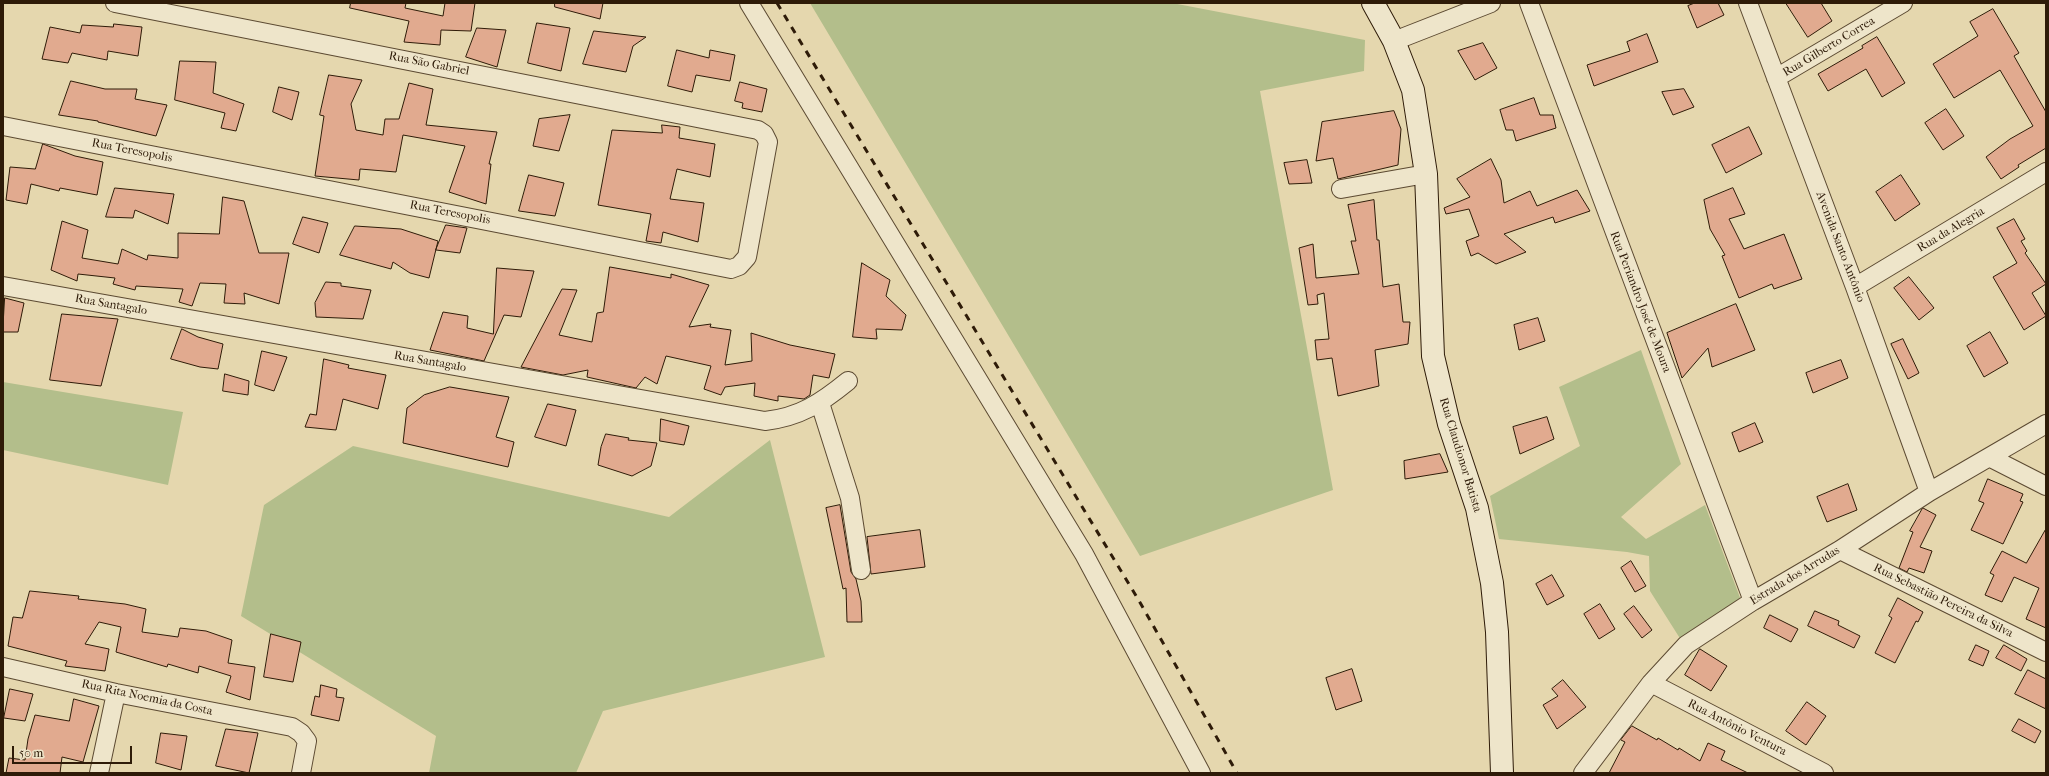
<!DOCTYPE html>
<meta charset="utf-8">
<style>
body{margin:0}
#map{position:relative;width:2049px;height:776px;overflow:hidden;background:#e5d7ae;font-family:"IM FELL French Canon",serif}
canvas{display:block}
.frame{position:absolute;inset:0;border:4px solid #2e1b08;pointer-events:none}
.scale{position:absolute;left:12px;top:746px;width:120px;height:18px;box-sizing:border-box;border:2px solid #2e1b08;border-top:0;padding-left:5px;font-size:12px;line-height:14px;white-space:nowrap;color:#2e1b08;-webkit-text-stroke:3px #eee5ca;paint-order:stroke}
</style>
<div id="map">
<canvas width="2049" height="776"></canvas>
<div class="frame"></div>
<div class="scale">50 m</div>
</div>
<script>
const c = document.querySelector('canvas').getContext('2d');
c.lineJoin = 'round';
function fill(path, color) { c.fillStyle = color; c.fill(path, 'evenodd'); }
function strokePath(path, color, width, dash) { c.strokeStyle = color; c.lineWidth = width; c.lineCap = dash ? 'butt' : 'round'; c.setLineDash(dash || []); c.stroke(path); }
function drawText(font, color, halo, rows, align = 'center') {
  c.font = font + ' "IM FELL French Canon",serif'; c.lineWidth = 3.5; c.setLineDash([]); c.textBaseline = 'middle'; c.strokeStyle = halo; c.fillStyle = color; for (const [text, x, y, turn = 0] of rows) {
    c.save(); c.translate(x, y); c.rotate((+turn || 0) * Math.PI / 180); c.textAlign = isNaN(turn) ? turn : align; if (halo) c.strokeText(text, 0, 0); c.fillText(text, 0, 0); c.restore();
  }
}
fill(new Path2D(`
 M810 3H1172L1365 40 1364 71 1260 91 1333 490 1140 556Z
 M1641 350 1681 464 1621 517 1646 539 1705 505 1742 603 1681 640 1650 591 1649 556 1627 552 1499 539 1490 496 1580 446 1559 387Z
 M3 382 183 412 168 485 3 450Z
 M770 440 825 657 603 711 576 773H429L436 736 241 616 264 505 353 446 669 517Z`), '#b3be8b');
const building = new Path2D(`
 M351 3H406L405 8 443 16 445 3H475L471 31 441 30 440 45 404 42 409 21 350 8Z
 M555 3H603L600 19 555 7Z
 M1695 3H1718L1724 15 1697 28 1688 6Z
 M1786 3H1821L1832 21 1808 37Z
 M1993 9 2019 53 2014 56 2046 112V148L2018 165 2019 167 2001 179 1986 157 2010 139 2033 126 2000 70 1954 98 1933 64 1978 36 1970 22Z
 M537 23 570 28 561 71 528 63Z
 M114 24 142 27 138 56 108 51 107 60 72 53 68 63 42 59 50 27 80 33 82 25 113 27Z
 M477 28 506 30 497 67 466 57Z
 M594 31 646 37 633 46 626 72 583 64Z
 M1647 34 1658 62 1594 86 1587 65 1630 51 1627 42Z
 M1877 37 1905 83 1882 97 1866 69 1828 91 1818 74 1863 48 1862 46Z
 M1483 43 1497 68 1475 80 1458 51Z
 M677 50 709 58 710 50 735 55 730 81 696 75 692 92 668 86Z
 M180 61 216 62 213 93 244 104 236 131 221 128 225 113 175 100Z
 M329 75 362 80 351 104 356 130 383 135 385 119H399L409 83 433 89 426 125 497 132 489 164H491L486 204 449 192 465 146 403 135 396 172 360 169 359 180 315 176 324 116 320 115Z
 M71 81 105 89H137L135 99 167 105 156 136 98 122V121L59 115Z
 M740 82 767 89 762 112 742 108 743 103 735 101Z
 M279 87 299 92 292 120 273 112Z
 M1684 89 1694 107 1673 115 1662 92Z
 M1534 98 1540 115H1553L1556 128 1516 141 1513 130H1506L1500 110Z
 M1946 109 1964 136 1943 150 1925 123Z
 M1394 111 1401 129 1398 165 1338 179 1333 158 1316 161 1322 122Z
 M570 115 559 151 533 146 539 119Z
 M662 125 680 127 679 138 715 144 710 177 677 169 670 199 704 203 698 242 663 232 661 243 646 241 651 214 598 205 612 130 662 133Z
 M1749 127 1762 154 1726 173 1712 145Z
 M43 144 75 156 103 162 97 195 60 188 59 191 31 184 27 204 6 200 10 167 35 169Z
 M1491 159 1501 180 1504 203 1530 191 1537 206 1577 190 1590 211 1555 223 1553 217 1504 234 1526 252 1496 264 1478 253 1471 256 1466 241 1479 236 1469 209 1446 214 1444 208 1470 197 1457 179Z
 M1307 160 1312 183 1289 184 1284 163Z
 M529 175 564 183 555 216 519 211Z
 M1901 175 1920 204 1895 221 1876 192Z
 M115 188 174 194 168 224 135 210 133 218 106 217Z
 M1733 188 1745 214 1729 219 1744 249 1784 234 1802 279 1774 289 1772 284 1739 298 1722 256 1725 255 1710 229 1704 200Z
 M223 197 244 201 259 253H289L279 304 244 293 245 304 224 303 226 284 200 283 192 306 179 302 183 289 136 286 135 290 113 284 115 278 78 274 77 281 51 270 62 221 88 230 82 258 118 264 122 249 147 260 148 255 178 258V233L219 234Z
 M1374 200 1377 240H1379L1383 287 1399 284 1403 322H1410L1408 344 1375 350 1379 386 1338 396 1332 358 1317 360 1315 340 1329 339 1324 293 1317 295 1318 304 1308 305 1299 248 1313 244 1316 278 1359 274 1351 241H1356L1348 205Z
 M303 217 328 223 319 253 293 244Z
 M2014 219 2025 239 2021 241 2027 251 2025 253 2046 284 2032 293 2046 316 2024 330 1993 277 2017 263 1997 228Z
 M446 225 467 228 460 253 436 250Z
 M355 226 401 229 438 241 429 278 410 273 393 262 391 269 340 255Z
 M862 263 890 280 886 296 906 315 902 330 876 329 877 339 853 337Z
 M610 267 671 278V274L709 285 689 327 711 324 710 327 731 330 725 365 752 361 751 333 790 345 835 354 829 378 813 375 810 395 804 399 778 396V401L754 396 755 383 725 387 721 395 704 389 711 366 666 356 657 384 645 377 636 388 587 377 588 370 563 375 521 367 562 289 577 290 559 335 592 342 597 313 603 312Z
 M497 268 534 271 521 317 504 315 484 361 430 350 443 312 468 316 467 328 493 334Z
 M1909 277 1934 308 1919 320 1894 288Z
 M326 282 341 283V286L371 290 363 319 316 317 315 303Z
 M5 298 24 303 18 332H3Z
 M1736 304 1755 350 1712 367 1708 348 1682 378 1667 333Z
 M62 314 118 319 101 386 50 380Z
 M1538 318 1545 341 1519 350 1514 325Z
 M182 329 198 337 223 344 218 369 200 367 171 359Z
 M1990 332 2008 363 1984 377 1967 346Z
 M1903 339 1919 373 1908 379 1891 344Z
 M262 351 287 357 274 391 255 385Z
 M324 359 349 365 348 368 386 375 378 409 343 399 336 430 305 427 310 414 316 415Z
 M1841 360 1848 378 1813 393 1806 373Z
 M225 374 249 381 248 395 223 391Z
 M450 387 509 397 496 437 514 442 508 467 403 443 407 408 424 395Z
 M548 404 576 410 566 446 535 437Z
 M1547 417 1554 439 1520 454 1513 427Z
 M661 419 689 426 684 445 660 441Z
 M1755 423 1763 442 1739 452 1732 433Z
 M606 434 629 438 628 440 657 443 651 466 632 476 598 465 601 447Z
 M1440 454 1448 472 1405 479 1404 461Z
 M1988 479 2023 494 2020 501 2023 502 2003 544 1971 530 1984 503 1979 501Z
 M1848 484 1857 510 1827 522 1817 497Z
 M840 505 851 572 856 579 861 601 862 622H847L846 588 843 589 826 508Z
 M1923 508 1936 515 1920 547 1932 551 1924 573 1909 568 1907 572 1899 568 1913 532 1910 531Z
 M2046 529V628L2026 619 2039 588 2014 577 2002 602 1985 595 1994 575 1990 573 2002 551 2026 563Z
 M920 530 925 567 871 574 867 537Z
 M1631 561 1646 586 1635 592 1621 568Z
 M1552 575 1564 596 1547 605 1536 584Z
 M30 591 79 596 78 599 125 604 146 609 142 632 178 637 180 628 206 631 232 640 228 663 255 667 250 700 226 692 231 676 199 666 198 673 168 664 167 667 116 652 121 627 99 622 85 644 109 649 105 671 65 666 67 661 8 646 13 617 22 618Z
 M1898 598 1923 612 1918 622 1916 621 1895 663 1875 653 1892 618 1889 616Z
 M1600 604 1615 629 1599 639 1584 614Z
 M1634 606 1652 630 1642 638 1624 614Z
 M1815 611 1839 621 1838 625 1860 636 1854 648 1808 626Z
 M1770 615 1798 629 1791 642 1764 628Z
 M271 634 301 642 293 682 264 677Z
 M1976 645 1989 651 1983 666 1969 660Z
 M2004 645 2027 659 2021 671 1996 658Z
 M1700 649 1727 666 1711 691 1685 675Z
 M1352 669 1362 701 1336 710 1326 678Z
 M2028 670 2046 679V709L2015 694Z
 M1563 680 1586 707 1557 729 1543 705 1558 696 1552 689Z
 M321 685 337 689 336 697 344 698 339 721 311 715 315 696 319 697Z
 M10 689 33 694 25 721 4 718Z
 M74 699 99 706 83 762 62 757 60 773H6L9 758 25 760 28 739 35 715 69 721Z
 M1807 702 1826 716 1806 745 1786 731Z
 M2019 719 2041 731 2035 743 2012 731Z
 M1632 726 1657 740 1658 738 1678 750 1679 748 1700 761 1708 743 1725 751 1721 760 1748 773H1609L1625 742 1621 740Z
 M226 729 258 733 249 773 216 766Z
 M161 733 187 736 181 770 156 763Z`);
fill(building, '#e1aa8f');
strokePath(building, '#2e1b08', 1);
const minor = new Path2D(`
 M749 3 1084 554 1201 773
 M1529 3 1753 601
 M1748 3 1855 287 1929 492
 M1394 41 1491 3
 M1776 78 1903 3
 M3 126 731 269 739 266 747 257 768 142 764 134 758 130 115 3
 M1341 189 1426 174
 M3 286 765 421C800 417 821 403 848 381
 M1855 287 2046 172
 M820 403 850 498 861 570
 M1991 458 2046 486
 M1840 550 2046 652
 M3 667 116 693 292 727 301 733 307 741 301 773
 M1651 683 1824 773
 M99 773 116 693
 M1583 773 1651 683 1686 645 1753 601 1840 550 1929 492 2046 424`);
const secondary = new Path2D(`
 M1373 3 1394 41 1413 90 1426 174 1433 356 1449 424 1477 508 1492 583 1497 632 1502 773`);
strokePath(minor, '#5c4a32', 20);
strokePath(secondary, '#2e1b08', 24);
strokePath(minor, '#eee5ca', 18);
strokePath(secondary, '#eee5ca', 22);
strokePath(new Path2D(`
 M777 3 1138 599 1237 773`), '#2e1b08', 3, [7, 7]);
drawText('12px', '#2e1b08', '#eee5ca', [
 ["Rua Gilberto Correa",1829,47,-31],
 ["Rua São Gabriel",429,64,11],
 ["Rua Teresopolis",132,151,11],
 ["Rua Teresopolis",450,213,11],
 ["Rua da Alegria",1951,230,-31],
 ["Avenida Santo Antônio",1840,247,69],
 ["Rua Periandro José de Moura",1640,302,69],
 ["Rua Santagalo",111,305,10],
 ["Rua Santagalo",430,362,10],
 ["Rua Claudionor Batista",1460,455,73],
 ["Estrada dos Arrudas",1795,576,-31],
 ["Rua Sebastião Pereira da Silva",1943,601,26],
 ["Rua Rita Noemia da Costa",147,698,12],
 ["Rua Antônio Ventura",1737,728,27]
]);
</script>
